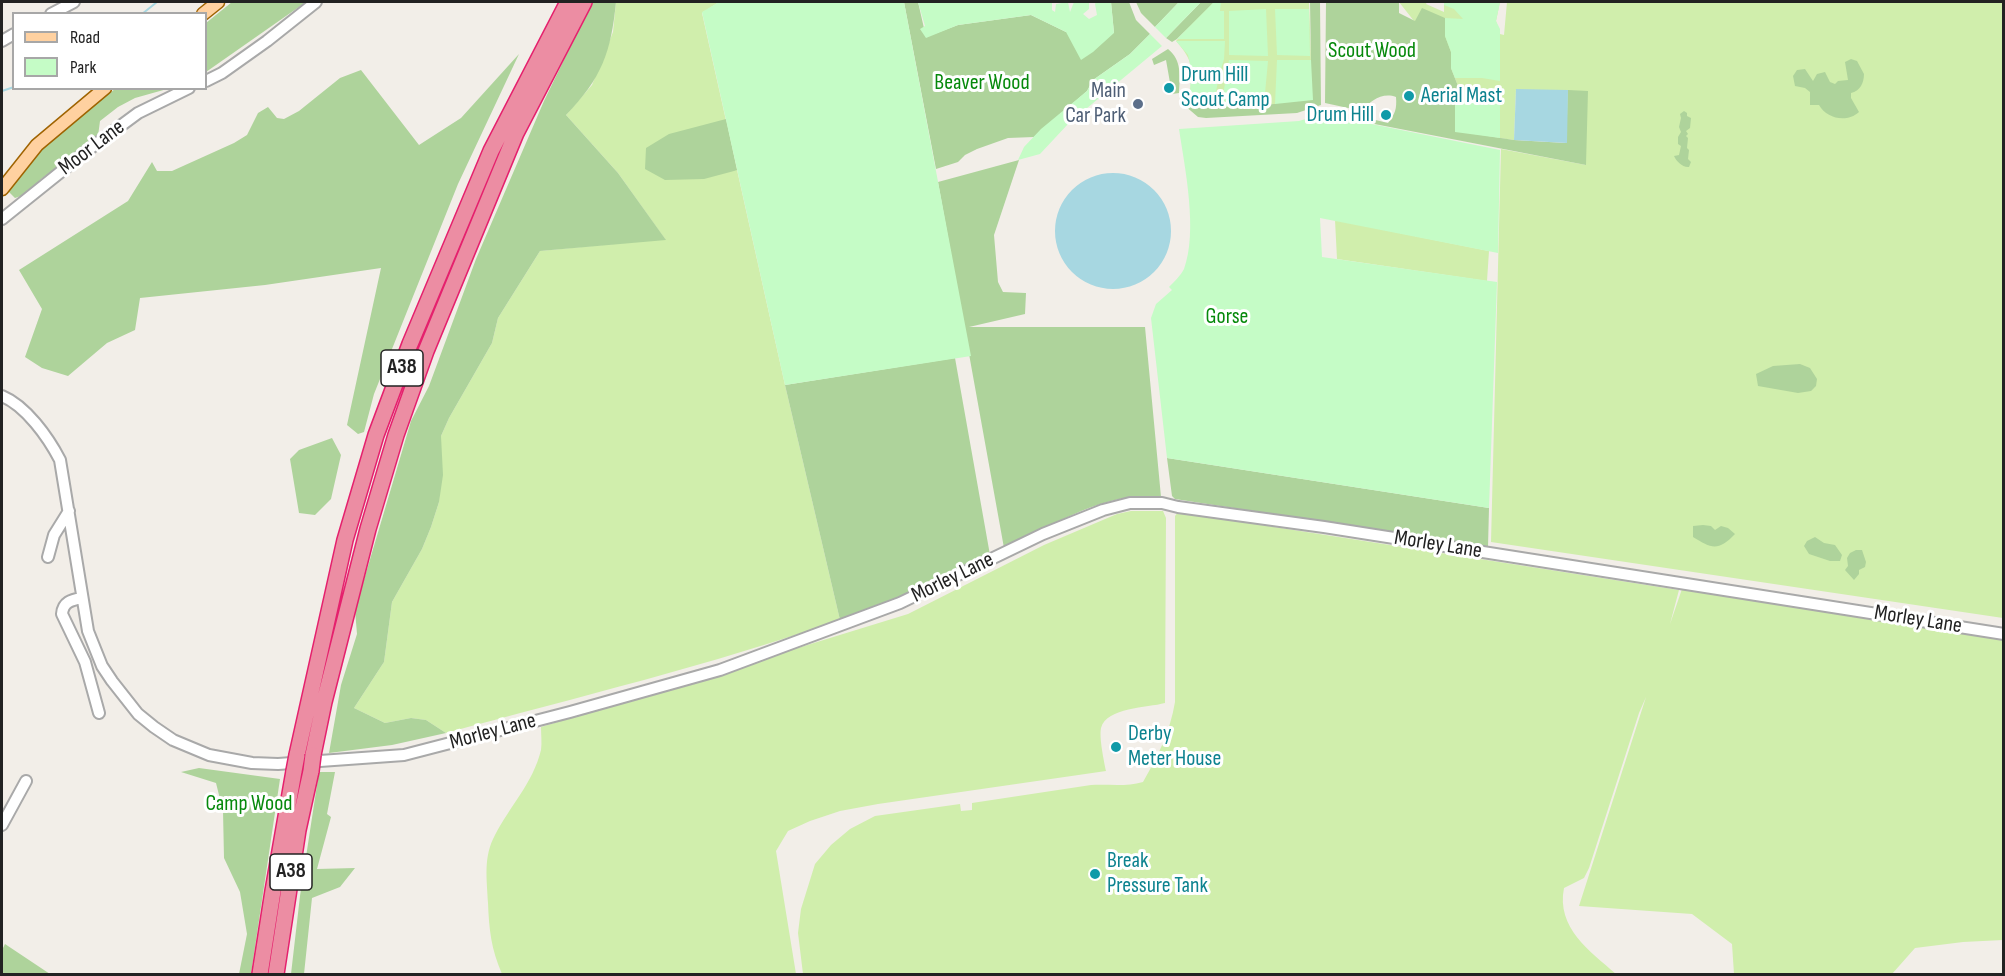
<!DOCTYPE html>
<style>
body{margin:0}
#map{position:relative;width:2005px;height:976px;overflow:hidden;background:#f2eee8;font-family:"Sofia Sans Condensed",sans-serif}
canvas{display:block}
.frame{position:absolute;inset:0;border:3px solid #222;pointer-events:none}
.legend{position:absolute;left:12px;top:12px;width:195px;height:78px;box-sizing:border-box;background:#fff;border:2px solid #a7a7a7;margin:0;padding:8px 10px;list-style:none;font-size:18px;color:#222}
.legend li{display:flex;align-items:center;gap:12px;height:30px}
.legend b{width:30px;border:2px solid #a7a7a7}
</style>
<div id="map">
<canvas width="2005" height="976"></canvas>
<div class="frame"></div>
<ul class="legend">
<li><b style="height:8px;background:#ffd1a0"></b>Road</li>
<li><b style="height:16px;background:#c5fcc6"></b>Park</li>
</ul>
</div>
<script>
const c = document.querySelector('canvas').getContext('2d');
c.lineJoin = 'round';
function fill(path, color) { c.fillStyle = color; c.fill(path, 'evenodd'); }
function strokePath(path, color, width, dash) { c.strokeStyle = color; c.lineWidth = width; c.lineCap = dash ? 'butt' : 'round'; c.setLineDash(dash || []); c.stroke(path); }
function drawText(font, color, halo, rows, align = 'center') {
  c.font = font + ' "Sofia Sans Condensed",sans-serif'; c.lineWidth = 6; c.setLineDash([]); c.textBaseline = 'middle'; c.strokeStyle = halo; c.fillStyle = color; for (const [text, x, y, turn = 0] of rows) {
    c.save(); c.translate(x, y); c.rotate((+turn || 0) * Math.PI / 180); c.textAlign = isNaN(turn) ? turn : align; if (halo) c.strokeText(text, 0, 0); c.fillText(text, 0, 0); c.restore();
  }
}
fill(new Path2D(`
 M616 2H719L702 13 785 385 840 620C711 665 578 697 446 733L426 720 411 718 385 723 354 708 384 662 392 602 422 549 431 527 439 502 441 436 449 418 492 343 498 318 540 251 665 239 618 173 566 115 592 85 613 32Z
 M1214 2H1309L1311 60 1275 104 1206 107 1190 93C1193 68 1193 60 1176 41L1201 13Z
 M1399 2H1427L1426 4 1444 12V2H1500L1496 21 1500 34 1504 35 1507 2H2003V618L1491 542 1501 149 1586 165 1516 89 1514 140 1455 132 1458 86 1451 68Z
 M1335 220 1489 251 1487 281 1337 259Z
 M1131 511H1163L1166 518 1165 703C1147 708 1107 707 1101 728 1099 738 1104 761 1106 771L878 804 840 811 810 821 788 831 776 851 796 974H502C491 949 489 929 488 903 487 879 483 857 495 835 510 806 533 783 541 750 542 743 541 734 541 727L908 614 1044 545 1117 514Z
 M1178 512 1679 590 1670 624 1683 586 2003 636V940L1963 942 1915 948 1892 974H1734L1732 944 1692 914 1579 906 1646 697 1639 713 1589 868 1584 878 1564 888C1556 928 1590 951 1616 974H803L798 933 801 909 815 864 831 845 850 829 875 816 960 804 961 811 972 810V803L1091 785C1109 784 1126 787 1143 782 1158 756 1170 732 1175 702V516Z`), '#d0eeac');
fill(new Path2D(`
 M232 2H306L206 72V23Z
 M592 2H616C611 52 602 78 566 115L618 173 666 240 540 251 498 318 492 343 449 418 441 436 443 475 439 502 431 527 422 549 392 602 384 662 354 708 385 723 411 718 426 720 446 733 392 745 329 753 341 685 357 634 355 610 411 421 429 386 476 259 544 101Z
 M904 2H918L926 37 958 25 1031 15 1066 32 1114 33 1111 2H1129L1136 20 1150 34 1130 54 1093 80 1087 91 1034 137 1008 138 977 149 965 155 958 162 936 169Z
 M1136 2H1179L1155 27 1141 13Z
 M1201 2H1214L1177 39 1172 42 1166 38Z
 M1310 2H1320L1321 105 1297 113 1206 118 1198 117 1184 105 1190 93 1206 107 1275 104 1311 60Z
 M1326 2H1399V13L1415 21 1422 8 1445 18V36L1451 52V68L1458 86 1455 107V131L1514 140 1566 143 1568 90 1588 91 1586 165 1328 115 1325 108 1388 123C1395 114 1397 109 1396 97 1382 92 1370 101 1362 111L1325 103Z
 M1168 49C1182 60 1180 77 1179 93L1172 94 1166 60 1154 65 1152 59Z
 M519 54 458 184 374 394 364 432 358 434 347 425 381 268 265 285 140 298 135 330 107 343 68 376 42 368 25 357 42 309 19 270 128 201 152 162 157 171H172L234 143 247 135 258 113 268 107 277 118 284 119 299 111 340 78 361 70 419 145 461 118Z
 M1851 59 1857 61 1864 74C1864 83 1860 91 1851 93V98L1859 112C1847 123 1827 119 1819 105H1810V92L1805 88 1795 86 1793 76 1797 70 1805 69 1813 81 1817 74 1825 72 1830 82 1835 84 1838 81 1848 80 1845 62Z
 M115 89H167L135 98 118 107 100 121 98 136 87 146 41 179 24 195 15 198 8 191 45 143Z
 M1684 111 1687 113V116L1691 118 1690 128 1686 131 1688 134 1686 136 1688 138 1687 148 1689 150 1688 159 1691 162 1689 167C1683 168 1676 161 1674 156L1679 155 1681 146 1678 144V137L1681 132 1679 127 1681 118 1680 114Z
 M726 119 737 170 734 171 704 179 665 180 645 169 646 148 669 134Z
 M1019 160 994 235 998 282 1003 292 1026 293 1025 314 969 327H1145L1161 497C1107 490 1052 526 1004 548L938 182Z
 M955 358 990 555 909 596 840 620 785 385Z
 M1800 364 1810 368 1817 379 1816 386 1811 391 1798 393 1758 386 1756 374 1773 366Z
 M332 438 341 455 331 499 315 515 299 513 290 459 299 450Z
 M1167 458 1489 508 1488 547 1175 499 1172 496Z
 M1703 525 1711 526 1715 530 1721 526 1728 528 1735 534C1718 552 1711 548 1693 537V526Z
 M1815 537 1824 543 1835 545 1842 555 1840 561H1830L1809 554 1804 546 1807 541Z
 M1856 550H1862L1866 562 1865 567 1859 570V574L1854 580 1845 570 1848 566 1847 558 1850 553Z
 M199 768 280 779 251 974H239L247 934 240 892 224 858 223 811 216 783 181 772Z
 M319 772H335L327 814 331 817 317 869 355 868 340 887 312 898 304 974H291L300 896Z
 M5 944 50 974H2V950Z`), '#aed39b');
fill(new Path2D(`
 M719 2H904L971 356 785 385 702 12Z
 M918 2H1052V10L1055 12 1056 4 1068 2 1070 12 1074 2H1089V9L1083 14 1089 19 1097 15 1095 4 1096 2H1111L1114 33 1093 52 1081 60 1066 32 1031 15 958 25 926 38 920 29 925 26Z
 M1179 2H1201L1166 38 1155 27Z
 M1214 2H1221L1220 11H1224V39H1177Z
 M1444 2H1500L1496 21 1500 29V81L1482 78H1455L1451 68V52L1445 36V18L1463 19 1454 9 1444 5Z
 M1266 9 1268 56 1229 55V11Z
 M1275 9H1309L1310 56 1277 55Z
 M1150 34 1162 46 1069 123 1040 154 1018 160 1024 147 1041 129 1087 91 1093 80 1130 54Z
 M1176 41H1225L1224 59 1221 69H1191L1188 55Z
 M1229 60 1268 61 1264 104 1221 107Z
 M1277 60H1311L1313 100 1275 104Z
 M1220 71 1213 107H1206L1190 93 1191 72Z
 M1458 86 1500 90V138L1455 132V107Z
 M1322 114 1500 150 1498 253 1320 218 1322 257 1497 282 1489 508 1167 458 1151 318 1156 304 1172 290 1169 287C1174 282 1181 275 1184 269 1198 231 1185 169 1179 129L1299 121Z`), '#c5fcc6');
fill(new Path2D(`
 M1516 89 1568 90 1567 143 1514 140Z
 M1055 231a58 58 0 1 1 116 0a58 58 0 1 1-116 0Z`), '#a7d7e1');
strokePath(new Path2D(`
 M142 14 157 2
 M2 91 14 87`), '#a7d7e1', 2);
const minor = new Path2D(`
 M51 14 74 2
 M2 41 14 34
 M206 81 222 73 267 41 316 2
 M2 219 88 150 138 113 189 88
 M2 396C26 406 48 437 60 460L88 631 102 666 112 681 138 714 154 727 173 740 209 755 252 763 278 764 404 755 570 712 720 670 900 603 1043 534 1103 510 1130 503H1162L1178 507 1324 527 2004 634
 M48 557 54 535 69 511
 M82 598C71 600 63 602 62 614L85 662 99 713
 M2 825 26 781`);
const major = new Path2D(`
 M203 14 218 2
 M2 189 37 145 105 88`);
const highway = new Path2D(`
 M297 755 345 540 376 435 410 344 491 151 568 2
 M313 755 324 702 368 529 396 435 426 351 516 133 584 2
 M260 974 273 891 294 771
 M276 974 298 830 311 771`);
strokePath(minor, '#a9a9a9', 14);
strokePath(major, '#9f6300', 15);
strokePath(highway, '#e5206d', 18);
strokePath(minor, '#fff', 10);
strokePath(major, '#ffd1a0', 12);
strokePath(highway, '#ec8da3', 15);
const highwayBridge = new Path2D(`
 M294 771 297 755
 M311 771 313 755`);
strokePath(highwayBridge, '#e5206d', 18, []);
strokePath(highwayBridge, '#ec8da3', 15);
for (const [x, y, r, color] of [
 [1169,88,6,"#0f9aa8"],
 [1409,96,6,"#0f9aa8"],
 [1138,104,6,"#5c6f8a"],
 [1386,115,6,"#0f9aa8"],
 [1116,747,6,"#0f9aa8"],
 [1095,874,6,"#0f9aa8"]
]) { const dot = new Path2D(); dot.arc(x, y, r, 0, 2 * Math.PI); c.fillStyle = color; c.fill(dot); strokePath(dot, '#fff', 2); }
for (const [x, y, w] of [
 [402,368,42],
 [291,872,42]
]) { const box = new Path2D(); box.roundRect(x - w / 2, y - 18, w, 36, 4.5); c.fillStyle = '#fff'; c.fill(box); strokePath(box, '#222', 1.5); }
drawText('bold 21px', '#222', null, [
 ["A38",402,368],
 ["A38",291,872]
]);
drawText('22px', '#06890b', '#fff', [
 ["Scout Wood",1372,51],
 ["Beaver Wood",982,83],
 ["Gorse",1227,317],
 ["Camp Wood",249,804]
]);
drawText('22px', '#0d838f', '#fff', [
 ["Drum Hill",1181,75],
 ["Scout Camp",1181,100],
 ["Aerial Mast",1421,96],
 ["Drum Hill",1374,115,"right"],
 ["Derby",1128,734],
 ["Meter House",1128,759],
 ["Break",1107,861],
 ["Pressure Tank",1107,886]
], 'left');
drawText('22px', '#4e5e75', '#fff', [
 ["Main",1126,91],
 ["Car Park",1126,116]
], 'right');
drawText('22px', '#222', '#fff', [
 ["Moor Lane",92,148,-37],
 ["Morley Lane",1438,545,9],
 ["Morley Lane",953,578,-26],
 ["Morley Lane",1918,620,9],
 ["Morley Lane",493,732,-15]
]);
</script>
